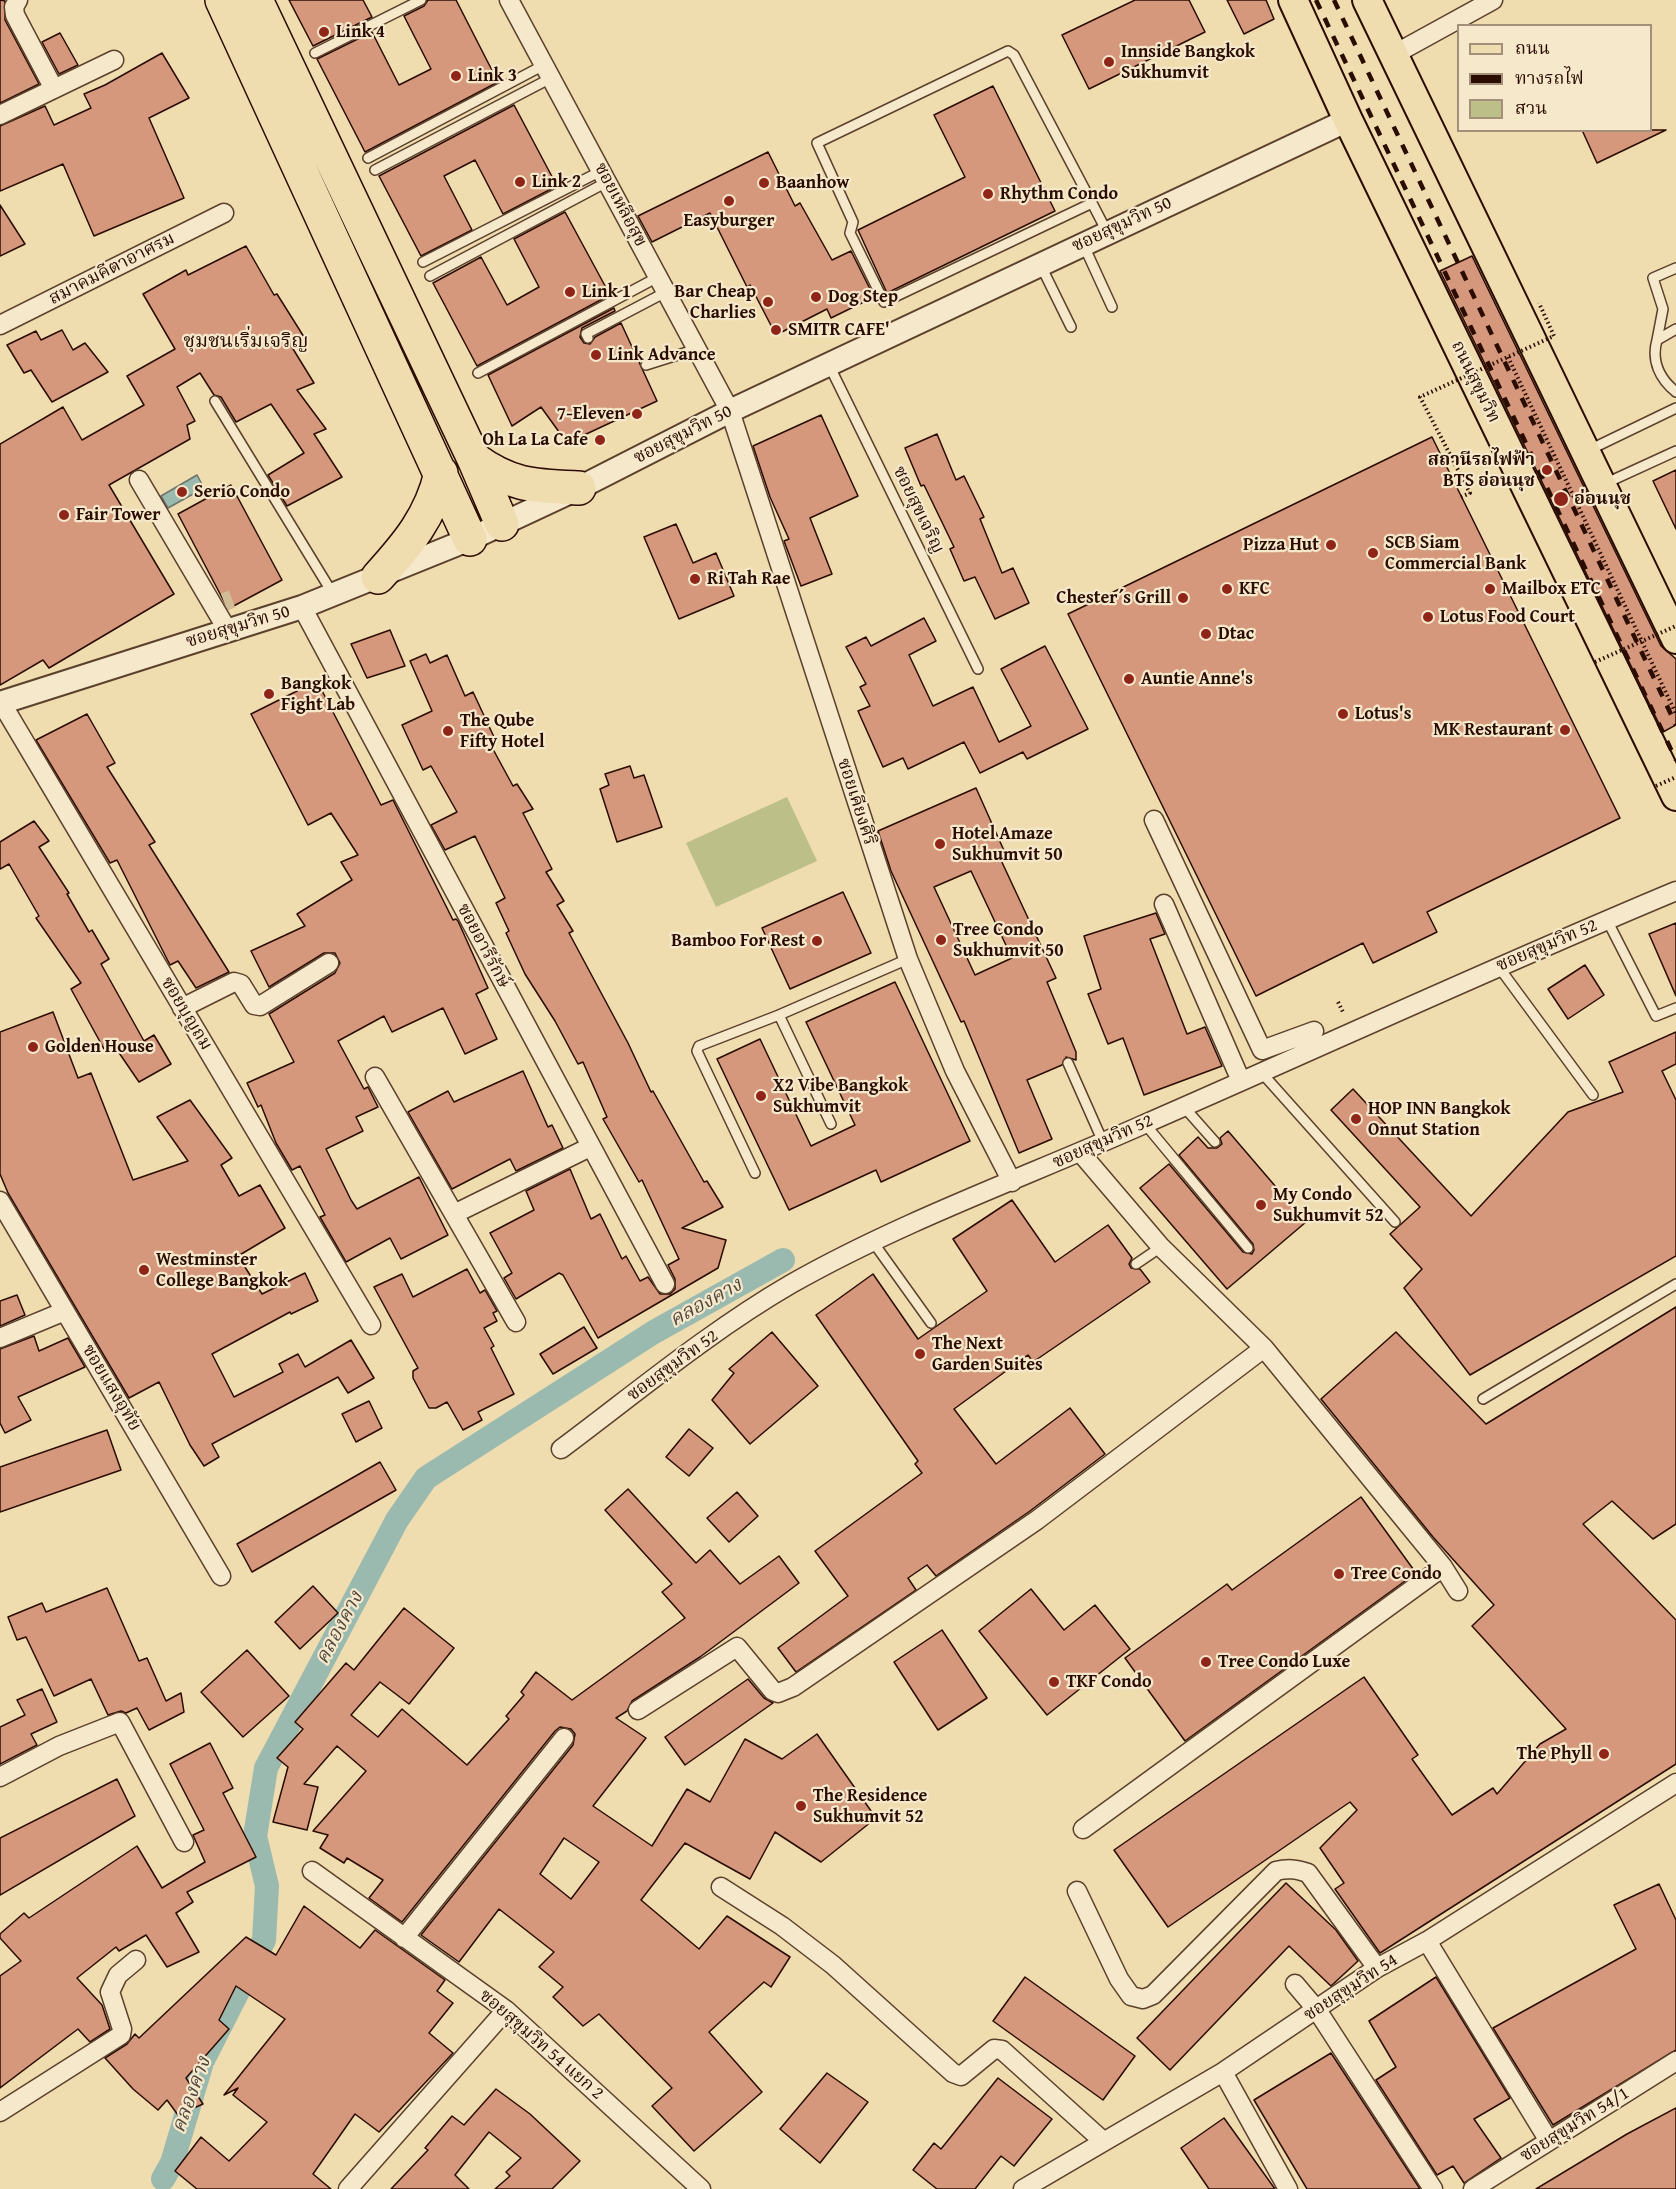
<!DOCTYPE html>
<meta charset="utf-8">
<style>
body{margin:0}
#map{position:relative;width:1676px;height:2189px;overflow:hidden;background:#efdcaf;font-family:"Gentium Book Plus","Noto Serif Thai",serif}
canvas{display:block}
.legend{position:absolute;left:1457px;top:24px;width:195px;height:108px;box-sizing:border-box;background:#f5e8cb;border:2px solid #a4907a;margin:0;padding:8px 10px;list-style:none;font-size:18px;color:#2a0c01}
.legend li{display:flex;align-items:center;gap:12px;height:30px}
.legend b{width:30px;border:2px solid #a4907a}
</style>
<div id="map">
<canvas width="1676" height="2189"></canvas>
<ul class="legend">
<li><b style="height:8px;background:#efdcaf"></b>ถนน</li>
<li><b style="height:8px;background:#2a0c01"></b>ทางรถไฟ</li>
<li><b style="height:16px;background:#bcbf88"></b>สวน</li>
</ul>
</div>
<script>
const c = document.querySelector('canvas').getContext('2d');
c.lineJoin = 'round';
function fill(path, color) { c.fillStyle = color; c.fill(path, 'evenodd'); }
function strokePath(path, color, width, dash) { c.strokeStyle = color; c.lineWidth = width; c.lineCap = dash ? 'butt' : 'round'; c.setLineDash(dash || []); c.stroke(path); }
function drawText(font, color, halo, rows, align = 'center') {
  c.font = font + ' "Gentium Book Plus","Noto Serif Thai",serif'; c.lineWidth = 4.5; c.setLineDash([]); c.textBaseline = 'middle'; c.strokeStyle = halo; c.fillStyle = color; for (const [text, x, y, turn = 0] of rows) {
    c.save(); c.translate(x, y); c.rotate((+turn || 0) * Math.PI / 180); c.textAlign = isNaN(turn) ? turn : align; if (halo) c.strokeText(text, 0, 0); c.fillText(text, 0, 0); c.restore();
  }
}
fill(new Path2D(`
 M787 797 817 861 716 907 686 843Z`), '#bcbf88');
const water = new Path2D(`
 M197 475 204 488 168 508 161 496Z`);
fill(water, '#9abab0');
strokePath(water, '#6d746a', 1.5);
strokePath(new Path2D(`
 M163 2179 172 2163 202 2062 264 1940 267 1886 255 1836 266 1768 397 1520 426 1478 654 1332 783 1260`), '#9abab0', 24);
const building = new Path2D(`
 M0 0 5 1V20L39 84 0 103Z
 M289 0H363L372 17 313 46Z
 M428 0H456L498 82 365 152 317 59 372 32 399 85 431 69 404 16 424 6Z
 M1135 0H1189L1205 32 1089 89 1062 35Z
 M1227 0H1266L1274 19 1244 34Z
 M60 33 78 65 59 74 42 42Z
 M162 53 189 98 149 118 184 198 94 236 63 164 0 191V126L45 106 54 125 91 108 84 94 105 85Z
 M993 86 1055 211 887 293 858 230 965 177 934 115Z
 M514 105 557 186 503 214 475 160 444 176 472 230 421 256 379 176Z
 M1582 130H1666L1597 163Z
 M768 152 795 206 800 203 832 260 851 251 874 297 831 318 827 309 776 335 750 285 747 287 710 213 652 242 638 216Z
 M0 205 25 244 0 256Z
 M565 212 610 295 477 366 433 283 481 257 507 305 539 287 514 239Z
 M246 246 274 295 277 294 304 337 290 344 314 383 297 390 326 429 314 434 342 477 287 506 268 475 304 453 271 404 236 422 221 397 214 395 200 373 177 387 195 421 187 425 190 439 109 485 174 594 49 668 43 660 0 685V444L63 407 82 440 144 405 127 376 175 349 143 294 186 270 188 275Z
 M1472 256 1661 646 1676 659V725L1663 732 1440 271Z
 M614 308 615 311 582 328 580 337 584 343 590 344 595 337 621 323 657 401 567 443 541 407 512 426 488 375Z
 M62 330 73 350 85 343 108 372 52 402 31 370 24 373 7 345 36 331 41 340Z
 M821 415 858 496 810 518 832 574 801 586 784 541 789 539 770 497 753 446Z
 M937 434 956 480 964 476 984 517 980 519 1002 573 1013 568 1029 603 995 619 975 577 964 581 950 549 954 547 924 485 921 486 905 448Z
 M1432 437 1620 818 1427 912 1437 932 1373 963 1363 943 1256 996 1068 614Z
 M1676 470V529L1653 481Z
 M231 485 282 580 228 609 178 514Z
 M676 524 693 563 716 553 734 596 679 619 644 537Z
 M924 618 936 641 909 655 933 706 973 687 999 742 1031 726 1001 669 1045 646 1088 729 1027 759 1023 752 980 773 964 742 908 769 903 758 883 767 858 711 870 706 860 687 866 684 846 647 866 637 871 646Z
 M390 630 405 666 367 678 351 644Z
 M426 654 430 663 447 655 465 696 473 692 494 737 488 740 513 786 517 784 533 809 523 813 552 869 546 872 564 901 557 905 573 931 569 933 628 1043 651 1092 653 1091 704 1182 707 1181 723 1207 682 1228 726 1240 718 1268 598 1338 563 1275 559 1273 516 1299 504 1278 512 1273 490 1233 534 1210 526 1191 570 1169 591 1219 600 1214 622 1259 626 1256 640 1281 648 1277 660 1294H670L675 1289V1279L668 1265 679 1259 642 1180 639 1182 603 1119 607 1117 583 1062 578 1064 555 1021 525 974 506 933 509 931 496 903 505 898 475 836 445 850 431 825 457 812 431 766 423 770 402 725 432 711 410 661Z
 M317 681 381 805 393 800 453 920 456 919 458 921 488 988 476 994 497 1039 465 1054 443 1008 392 1032 384 1016 338 1041 364 1089 368 1087 378 1107 356 1117 363 1131 326 1149 351 1200 357 1209 419 1177 448 1235 401 1259 390 1238 346 1262 320 1217 325 1215 300 1166 292 1170 276 1143 261 1105 258 1107 247 1083 294 1062 269 1014 335 973 340 963 335 953H324L269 987 251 951 305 926 297 914 352 880 341 862 358 855 331 813 308 825 251 714Z
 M87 714 115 763 107 767 155 842 149 845 229 972 196 988 178 961 170 965 117 860 110 863 36 740Z
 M630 766 634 778 644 775 662 827 617 842 600 789 609 785 605 774Z
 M976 788 1006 855 1000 858 1056 978 1047 982 1076 1052V1060L1066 1057 1062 1065 1027 1080 1052 1139 1019 1153 964 1021 961 1022 891 871 878 831ZM971 871 1012 958 975 975 934 887Z
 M34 821 49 841 39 847 69 893 67 894 89 932 92 930 109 959 101 964 144 1041 154 1035 171 1064 139 1082 113 1044 104 1049 71 989 81 983 36 918 39 916 9 864 0 869V842Z
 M843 892 871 953 790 989 762 928Z
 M1156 913 1165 934 1150 939 1187 1034 1205 1027 1222 1066 1144 1095 1123 1038 1108 1044 1088 994 1101 989 1084 936Z
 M1676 923V996L1649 934Z
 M1585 965 1604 995 1568 1019 1548 989Z
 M895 982 970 1141 881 1182 876 1170 789 1210 717 1059 760 1039 811 1146 855 1125 806 1022Z
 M53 1012 78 1078 91 1073 133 1180 188 1161 157 1117 190 1100 232 1158 221 1165 239 1196 260 1185 285 1228 238 1256 262 1294 305 1273 318 1301 291 1314 290 1312 212 1354 234 1397 283 1372 279 1364 298 1354 305 1367 351 1340 374 1378 348 1393 338 1377 212 1444 219 1457 204 1466 190 1445 159 1382 129 1398 8 1193 0 1174V1032Z
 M1676 1032V1064L1662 1071 1676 1100V1256L1470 1375 1404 1288 1422 1269 1390 1234 1420 1207 1331 1110 1353 1089 1471 1216 1568 1112 1623 1092 1609 1062Z
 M523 1071 548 1127 552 1125 563 1148 516 1171 510 1159 452 1189 408 1112 448 1091 454 1102Z
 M1228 1131 1306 1222 1227 1289 1140 1188 1169 1164 1243 1252 1252 1254 1254 1250 1253 1244 1179 1155 1198 1137 1208 1148H1217L1222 1144 1220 1138Z
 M1012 1200 1055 1262 1108 1225 1132 1258 1129 1264 1131 1268 1140 1269 1150 1282 1033 1362 1028 1355 954 1409 996 1464 1070 1408 1105 1454 1030 1511 936 1576 927 1565 908 1578 916 1590 796 1672 778 1648 848 1596 815 1551 922 1473 915 1464 918 1461 816 1315 873 1274 918 1339 987 1291 953 1239Z
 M467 1269 480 1293 485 1290 497 1311 493 1313 497 1321 484 1328 494 1346 491 1348 514 1394 478 1412 482 1420 463 1430 447 1402 436 1408H429L413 1378V1371L418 1368 374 1287 402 1274 413 1297Z
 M17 1295 25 1315 0 1326V1301Z
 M1676 1307V1524L1653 1539 1612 1501 1583 1524 1676 1620V1764L1380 1953 1335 1889 1344 1883 1320 1848 1357 1810 1350 1802 1168 1927 1114 1850 1364 1677 1418 1755 1412 1759 1452 1815 1493 1788 1497 1794 1540 1744 1566 1729 1472 1626 1494 1605 1433 1537 1321 1399 1396 1332 1486 1424Z
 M584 1327 597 1348 553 1374 540 1354Z
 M772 1332 818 1386 750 1444 712 1400 734 1373 729 1369Z
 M34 1336 39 1351 68 1338 85 1367 18 1397 31 1420 5 1433 0 1423V1349Z
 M369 1401 382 1428 356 1442 342 1414Z
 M689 1429 713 1448 689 1476 666 1457Z
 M107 1430 121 1470 0 1512V1467Z
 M380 1462 396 1490 252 1572 237 1544Z
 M628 1489 696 1563 710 1550 740 1584 779 1556 799 1583 700 1657 632 1701 627 1711 616 1718 646 1738 593 1806 652 1846 687 1789 710 1802 745 1739 782 1759 817 1734 876 1818 821 1862 775 1832 750 1879 685 1843 641 1900 699 1949 727 1916 790 1957 771 1987 764 1982 709 2032 762 2092 694 2151 652 2106 672 2088 599 2014 583 2026 553 1997 563 1987 539 1967 554 1952 499 1909 459 1962 421 1935 573 1745 575 1734 571 1729 560 1727 555 1731 402 1922 369 1898 383 1880 347 1858 344 1863 320 1848 328 1835 313 1831 366 1771 337 1746 304 1784 318 1787 307 1830 273 1822 288 1767 277 1758 303 1729 295 1722 346 1663 354 1670 404 1608 454 1648 409 1704 380 1682 351 1715 378 1737 402 1709 467 1765 509 1719 506 1716 524 1695 521 1692 536 1672 572 1700 685 1618 662 1592 672 1584 605 1510ZM564 1838 599 1862 571 1899 540 1874Z
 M737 1492 758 1516 729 1542 707 1518Z
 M1361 1497 1416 1573 1185 1741 1125 1658 1227 1584 1232 1590Z
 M313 1586 338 1613 300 1649 275 1622Z
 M107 1588 139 1661 147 1658 166 1701 181 1693 184 1712 149 1730 137 1708 126 1713 121 1711 108 1715 91 1679 54 1696 26 1637 17 1640 8 1617 42 1603 46 1612Z
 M1031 1589 1064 1630 1095 1605 1130 1649 1047 1715 979 1631Z
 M942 1630 987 1698 938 1730 894 1662Z
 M247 1650 289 1696 243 1737 201 1692Z
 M748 1679 764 1698 773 1703 685 1765 665 1737Z
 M42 1689 57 1722 31 1734 37 1745 0 1764V1727L25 1715 17 1700Z
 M210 1743 233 1788 223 1793 256 1857 187 1892 193 1902 176 1913 199 1952 167 1967 146 1935 119 1951 116 1947 77 1978 102 2005 110 2029 90 2042 78 2029 0 2088V1976L21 1961 0 1938V1934L24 1913 29 1918 137 1846 162 1888 205 1862 193 1835 204 1830 170 1764Z
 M117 1779 135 1816 0 1895V1838Z
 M1286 1883 1336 1930 1358 1961 1331 1986 1289 1946 1170 2070 1137 2038Z
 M1659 1884 1676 1920V2050L1553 2125 1493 2028 1636 1949 1614 1905Z
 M304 1906 360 1948 375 1930 445 1980 437 1991 453 2003 429 2033 453 2053 379 2132 355 2114 313 2174 331 2189H197L175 2171 201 2137 229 2161 267 2122 233 2095 238 2088 224 2095 285 2019 236 1986 219 2020 229 2029 186 2078 203 2104 178 2115 167 2100 158 2110 133 2089 105 2058 127 2044 135 2034 139 2038 246 1937 276 1955Z
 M1025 1977 1135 2056 1103 2100 993 2021Z
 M1436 1977 1510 2098 1474 2119 1501 2158 1464 2183 1453 2166 1437 2175 1376 2080 1396 2067 1369 2021Z
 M1331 2053 1420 2189H1307L1254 2100Z
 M827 2073 868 2102 820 2163 780 2129Z
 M998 2078 1052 2119 1014 2166 1001 2156 975 2189H937L913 2170 934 2143 941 2149Z
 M496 2089 530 2114 580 2161 552 2189H495L510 2176 506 2172 521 2158 489 2132 455 2175 469 2189H391L428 2150 425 2148 452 2116 464 2125Z
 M1676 2108V2189H1536L1627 2134Z
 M1224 2118 1275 2189H1209L1181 2148Z`);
fill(building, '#d5987d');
strokePath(building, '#2a0c01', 1.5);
strokePath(new Path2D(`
 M224 602 232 599`), '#d1bd95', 18, [18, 9]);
const service = new Path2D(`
 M315 53 421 0
 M368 158 544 65
 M375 170 551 78
 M1092 203 1014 55 1008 51 817 143 853 222 850 233 884 302 1092 203 1107 232
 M1084 246 1112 307
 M423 262 601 171
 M1040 264 1071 327
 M430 276 607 182
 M1676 329 1657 340C1651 361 1660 379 1676 392
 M588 338 586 334 666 292
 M1657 340 1663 309 1653 278 1676 268
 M646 365 697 349
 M829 365 978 669
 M478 373 658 277
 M215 401 333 594
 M1589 450 1676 408
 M1604 484 1676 451
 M1607 920 1656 1016 1676 1008
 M1498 966 1593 1095
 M779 1015 831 1124
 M1068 1063 1103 1142
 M1261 1072 1395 1222
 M1184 1107 1215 1142
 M1145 1124 1248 1248
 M755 1173 697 1051 699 1046 779 1015 908 959
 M873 1242 931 1323
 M1136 1264 1161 1247
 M1483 1399 1676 1284`);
const minor = new Path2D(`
 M18 0 14 7 15 15 54 89
 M509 0 730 411 908 959 955 1071 1012 1182
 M1393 55 1493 0
 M0 115 114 60
 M0 325 224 213
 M139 480 228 631
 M302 607 665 1284
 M1 702 371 1325
 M1154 820 1262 1050 1314 1031
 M1164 904 1241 1081
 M182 1008 234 982 241 984 254 1005 260 1006 329 963
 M375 1077 516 1322
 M1080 1152 1161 1247 1264 1348 1443 1567 1458 1591
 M0 1201 221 1576
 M454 1214 590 1147
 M0 1338 65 1311
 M561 1449C636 1393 710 1331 791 1284 900 1222 1025 1177 1140 1126 1319 1048 1496 966 1676 891
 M638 1710 737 1647 773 1691 778 1693 793 1687 1037 1520 1264 1348
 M0 1777 59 1746 120 1722 184 1842
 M1083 1829 1443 1567
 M312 1871 506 2010 701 2189
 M721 1887 782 1926 833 1965 953 2073 961 2076 994 2049 1002 2050 1103 2141
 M1077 1891 1119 1979 1131 1996 1143 1999 1153 1995 1276 1871C1288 1868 1296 1869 1308 1873L1377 1968
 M404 1938 564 1738
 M1427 1941 1549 2141
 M1295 1984 1317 2010 1433 2189
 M1223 2072 1288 2189
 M0 2112 121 2035 122 2029 110 1992 118 1975 136 1960
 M348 2189 506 2010
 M1023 2189 1223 2072 1377 1968 1427 1941 1676 1783
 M1473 2189 1676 2061`);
const tertiary = new Path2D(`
 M0 703 302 607 470 539 579 488 730 411 1348 120`);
const primary = new Path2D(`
 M1293 0 1348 120 1676 796
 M1367 0 1676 639`);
const motorway = new Path2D(`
 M222 0 470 539
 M256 0 474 459 502 524
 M474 459C511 486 534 486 579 488
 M378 577C407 545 431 517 441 473`);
strokePath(service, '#5b402c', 12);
strokePath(minor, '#5b402c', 21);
strokePath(tertiary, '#5b402c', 26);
strokePath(primary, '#2a0c01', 32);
strokePath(motorway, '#2a0c01', 36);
strokePath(new Path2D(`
 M1508 357 1676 714
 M1338 1002 1344 1014`), '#2a0c01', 4, [1.5, 3]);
strokePath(service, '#f5e8cb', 9);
strokePath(minor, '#f5e8cb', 18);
strokePath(tertiary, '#f5e8cb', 22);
strokePath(primary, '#efdcaf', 28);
strokePath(motorway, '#efdcaf', 33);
strokePath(new Path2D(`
 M1316 0 1676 760
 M1334 0 1676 725`), '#2a0c01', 4.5, [10, 10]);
strokePath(new Path2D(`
 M1461 497 1470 493 1420 397 1554 336 1539 303
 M1595 662 1676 626
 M1656 786 1676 777`), '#2a0c01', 4, [1.5, 3]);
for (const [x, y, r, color] of [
 [324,32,6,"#8f2418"],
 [1109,62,6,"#8f2418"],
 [456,76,6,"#8f2418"],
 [520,182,6,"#8f2418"],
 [764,183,6,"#8f2418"],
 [988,194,6,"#8f2418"],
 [729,201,6,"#8f2418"],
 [570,292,6,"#8f2418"],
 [816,297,6,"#8f2418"],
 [768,302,6,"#8f2418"],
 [776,330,6,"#8f2418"],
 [596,355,6,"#8f2418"],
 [637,414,6,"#8f2418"],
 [600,440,6,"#8f2418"],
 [1547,470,6,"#8f2418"],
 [182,492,6,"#8f2418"],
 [1561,499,8,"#8f2418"],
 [64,515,6,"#8f2418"],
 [1331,545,6,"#8f2418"],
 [1373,553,6,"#8f2418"],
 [695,579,6,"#8f2418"],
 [1227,589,6,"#8f2418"],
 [1490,589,6,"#8f2418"],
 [1183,598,6,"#8f2418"],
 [1428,617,6,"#8f2418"],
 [1206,634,6,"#8f2418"],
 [1129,679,6,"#8f2418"],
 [269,694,6,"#8f2418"],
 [1343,714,6,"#8f2418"],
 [1565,730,6,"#8f2418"],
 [448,731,6,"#8f2418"],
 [940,844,6,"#8f2418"],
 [941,940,6,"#8f2418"],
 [817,941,6,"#8f2418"],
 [33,1047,6,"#8f2418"],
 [761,1096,6,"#8f2418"],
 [1356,1119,6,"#8f2418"],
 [1261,1205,6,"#8f2418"],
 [144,1270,6,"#8f2418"],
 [920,1354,6,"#8f2418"],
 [1339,1574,6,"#8f2418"],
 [1206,1662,6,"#8f2418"],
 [1054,1682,6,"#8f2418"],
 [1604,1754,6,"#8f2418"],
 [801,1806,6,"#8f2418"]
]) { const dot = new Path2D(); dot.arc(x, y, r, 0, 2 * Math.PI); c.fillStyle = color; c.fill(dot); strokePath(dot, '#f5e8cb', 2); }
drawText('bold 18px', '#2a0c01', '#f5e8cb', [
 ["Link 4",336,32],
 ["Innside Bangkok",1121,52],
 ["Sukhumvit",1121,73],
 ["Link 3",468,76],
 ["Link 2",532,182],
 ["Baanhow",776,183],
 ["Rhythm Condo",1000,194],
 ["Easyburger",729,221,"center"],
 ["Link 1",582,292],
 ["Bar Cheap",756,292,"right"],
 ["Charlies",756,313,"right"],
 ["Dog Step",828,297],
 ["SMITR CAFE'",788,330],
 ["Link Advance",608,355],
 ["7-Eleven",625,414,"right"],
 ["Oh La La Cafe",588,440,"right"],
 ["สถานีรถไฟฟ้า",1535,460,"right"],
 ["BTS อ่อนนุช",1535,481,"right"],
 ["Serio Condo",194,492],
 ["อ่อนนุช",1574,499],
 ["Fair Tower",76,515],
 ["SCB Siam",1385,543],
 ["Commercial Bank",1385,564],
 ["Pizza Hut",1319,545,"right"],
 ["Ri Tah Rae",707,579],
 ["KFC",1239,589],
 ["Mailbox ETC",1502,589],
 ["Chester´s Grill",1171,598,"right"],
 ["Lotus Food Court",1440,617],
 ["Dtac",1218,634],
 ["Auntie Anne's",1141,679],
 ["Bangkok",281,684],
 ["Fight Lab",281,705],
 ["Lotus's",1355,714],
 ["The Qube",460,721],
 ["Fifty Hotel",460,742],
 ["MK Restaurant",1553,730,"right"],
 ["Hotel Amaze",952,834],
 ["Sukhumvit 50",952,855],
 ["Tree Condo",953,930],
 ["Sukhumvit 50",953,951],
 ["Bamboo For Rest",805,941,"right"],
 ["Golden House",45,1047],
 ["X2 Vibe Bangkok",773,1086],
 ["Sukhumvit",773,1107],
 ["HOP INN Bangkok",1368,1109],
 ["Onnut Station",1368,1130],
 ["My Condo",1273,1195],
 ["Sukhumvit 52",1273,1216],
 ["Westminster",156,1260],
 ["College Bangkok",156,1281],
 ["The Next",932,1344],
 ["Garden Suites",932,1365],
 ["Tree Condo",1351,1574],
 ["Tree Condo Luxe",1218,1662],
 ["TKF Condo",1066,1682],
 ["The Phyll",1592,1754,"right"],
 ["The Residence",813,1796],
 ["Sukhumvit 52",813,1817]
], 'left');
drawText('18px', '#2a0c01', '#f5e8cb', [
 ["ซอยเหลือสุข",620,205,62],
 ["ซอยสุขุมวิท 50",1122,225,-25],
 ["สมาคมคีตาอาศรม",112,269,-27],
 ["ถนนสุขุมวิท",1475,382,64],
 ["ซอยสุขุมวิท 50",683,435,-27],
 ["ซอยสุขเจริญ",918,510,64],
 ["ซอยสุขุมวิท 50",238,627,-17],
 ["ซอยเคียงศิริ",856,802,72],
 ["ซอยอารีรักษ์",483,946,62],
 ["ซอยสุขุมวิท 52",1547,946,-23],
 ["ซอยบุญถม",186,1014,59],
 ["ซอยสุขุมวิท 52",1103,1142,-24],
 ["ซอยสุขุมวิท 52",673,1366,-36],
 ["ซอยแสงอุทัย",111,1388,59],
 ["ซอยสุขุมวิท 54",1351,1988,-33],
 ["ซอยสุขุมวิท 54 แยก 2",541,2045,41],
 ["ซอยสุขุมวิท 54/1",1575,2125,-32]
]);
drawText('20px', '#2a0c01', '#f5e8cb', [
 ["ชุมชนเริ่มเจริญ",246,342]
]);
drawText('italic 20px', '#51493e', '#f5e8cb', [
 ["คลองคาง",706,1303,-29],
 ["คลองคาง",340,1628,-62],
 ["คลองคาง",192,2095,-70]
]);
</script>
